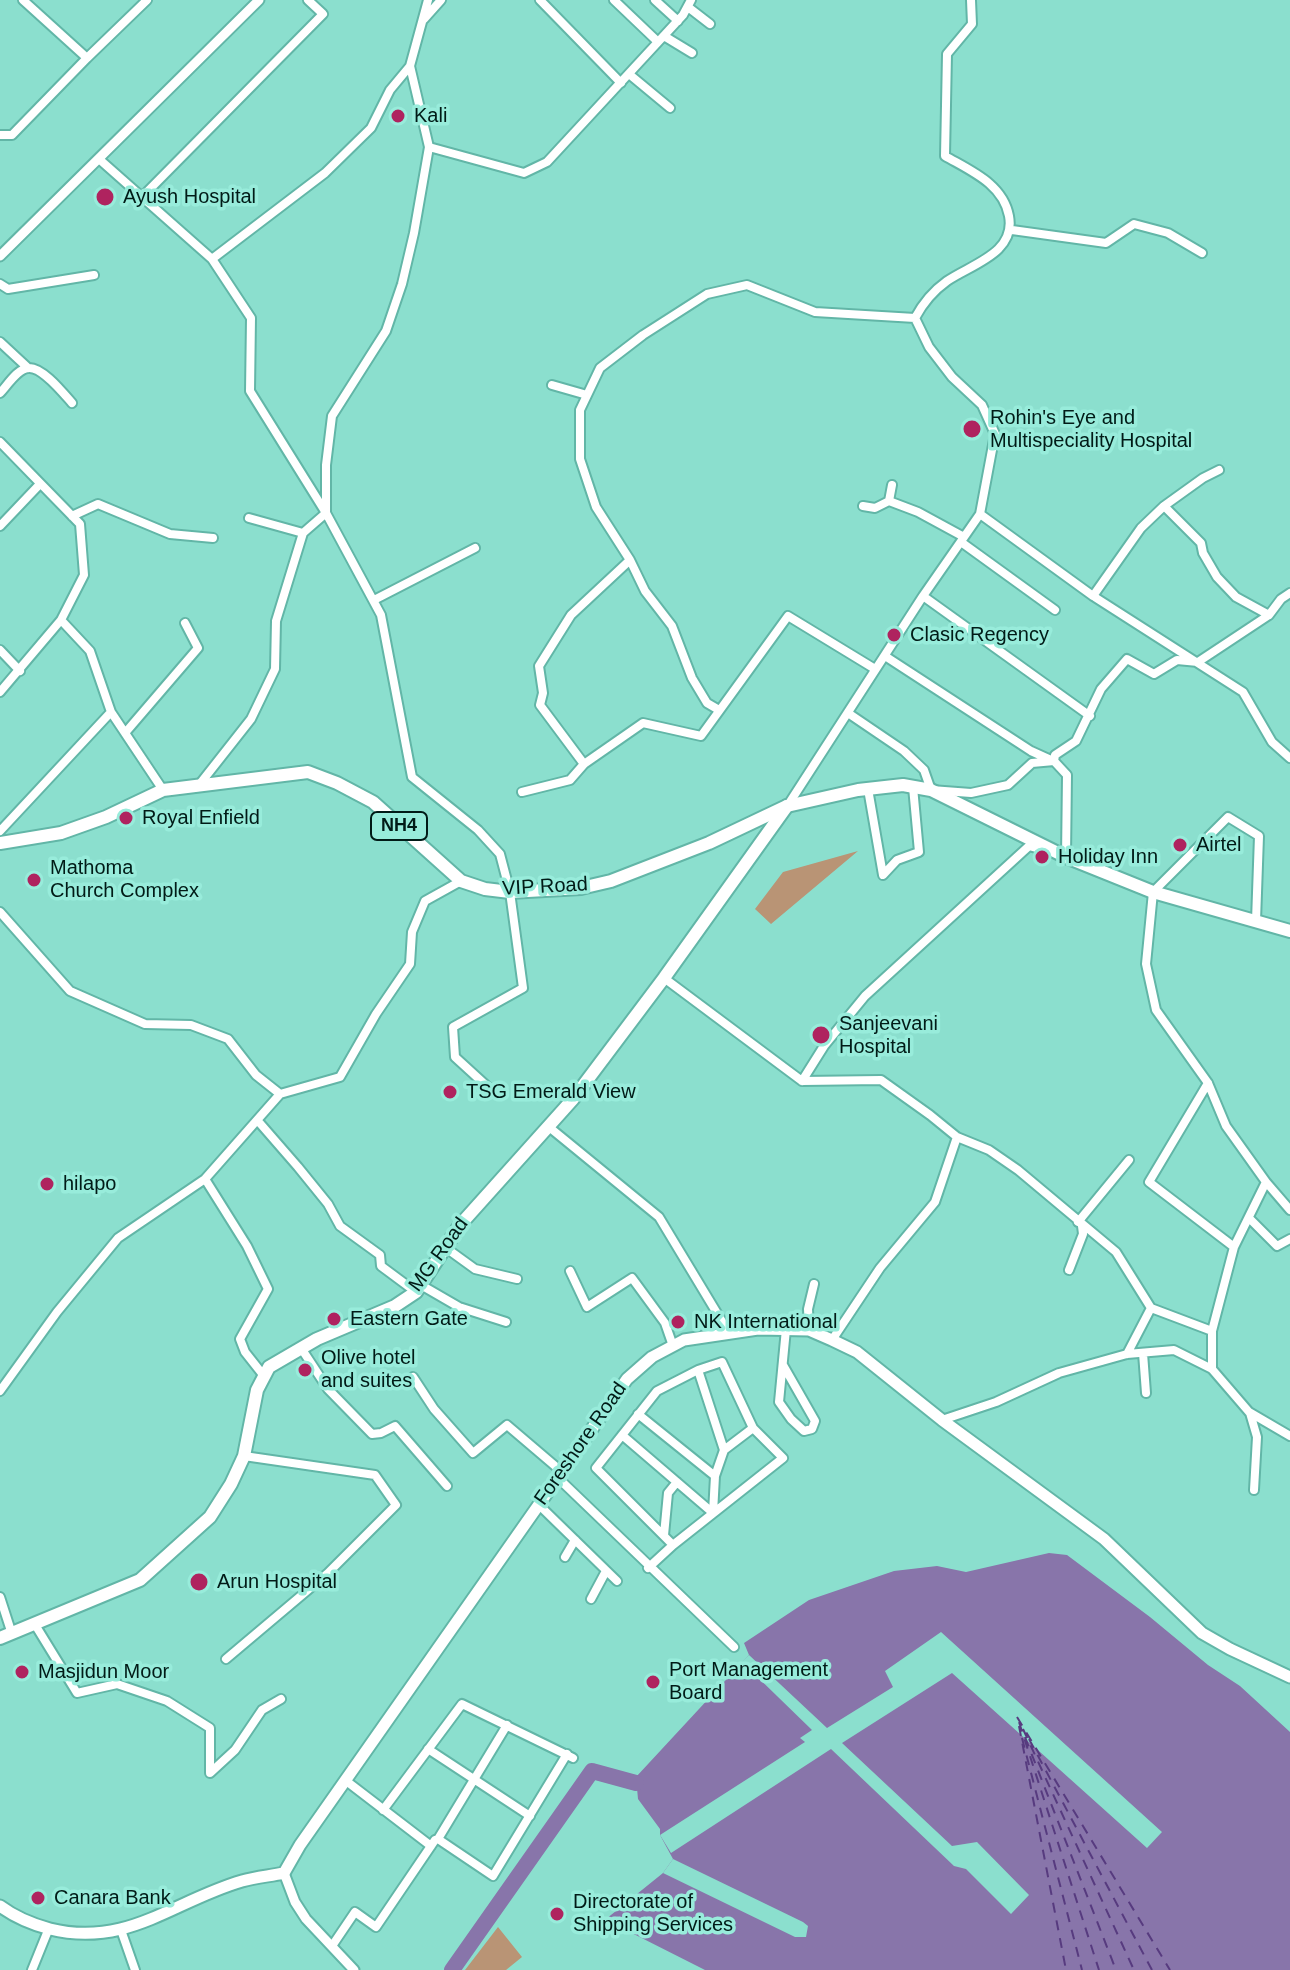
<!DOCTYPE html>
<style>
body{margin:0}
canvas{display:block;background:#8bdfce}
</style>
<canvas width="1290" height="1970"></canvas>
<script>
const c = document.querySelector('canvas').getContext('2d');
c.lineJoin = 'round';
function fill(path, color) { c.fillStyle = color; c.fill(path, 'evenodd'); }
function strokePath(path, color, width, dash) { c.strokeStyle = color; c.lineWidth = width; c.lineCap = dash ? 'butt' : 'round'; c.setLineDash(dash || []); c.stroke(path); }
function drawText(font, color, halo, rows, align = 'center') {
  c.font = font + ' Arial,sans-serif'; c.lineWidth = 7; c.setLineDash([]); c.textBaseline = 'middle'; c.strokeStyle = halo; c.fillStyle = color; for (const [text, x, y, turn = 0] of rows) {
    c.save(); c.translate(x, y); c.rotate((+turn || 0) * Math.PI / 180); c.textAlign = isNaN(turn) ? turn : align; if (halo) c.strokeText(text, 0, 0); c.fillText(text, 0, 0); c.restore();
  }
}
fill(new Path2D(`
 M858 851 771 924 755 909 783 872Z
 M498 1927 522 1957 506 1970H465Z`), '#b99475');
fill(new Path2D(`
 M1049 1553 1067 1555 1150 1617 1208 1665 1240 1686 1290 1732V1970H705L608 1921 606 1919 663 1873 673 1859 660 1835V1829L638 1799 636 1777 749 1655 744 1643 809 1600 894 1571 937 1566 966 1572Z`), '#8875aa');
fill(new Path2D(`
 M941 1632 1162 1832 1147 1848 952 1673 842 1743 952 1846 977 1842 1029 1895 1011 1914 966 1869 954 1866 831 1749 671 1853 660 1835 805 1742 800 1738 812 1730 742 1662 749 1655 827 1728 893 1687 885 1671Z
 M673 1859 803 1922 808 1926 806 1937H795L663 1873Z`), '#8bdfce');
strokePath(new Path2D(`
 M452 1970 592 1771 636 1783`), '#8875aa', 16);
strokePath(new Path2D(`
 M1017 1717 1170 1970
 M1019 1722 1099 1970
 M1019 1726 1066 1970
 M1023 1729 1134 1970
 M1025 1737 1116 1970
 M1022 1738 1082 1970
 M1029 1739 1152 1970`), '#573b7f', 2, [10, 8]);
const minor = new Path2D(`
 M23 0 87 58 147 0
 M428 0 410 66 429 147 414 233 402 284 386 331 332 416 326 465V513L381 615 412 777 478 830 500 854 510 892 523 988 453 1027 455 1057 490 1089
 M540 0 621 83
 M614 0 658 42
 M655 0 678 21
 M688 7 710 24
 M424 19 441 0
 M664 36 692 53
 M629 74 670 108
 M0 135H12L87 58
 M429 147 524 173 547 162 683 15 691 0
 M99 159 212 259 251 318 250 391 326 513 303 533 276 621 275 669 251 719 199 785
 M143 196 323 14 308 0
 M1012 230 1106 243 1134 224 1168 233 1202 253
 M212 259 325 173 371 128 390 90 410 66
 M0 284 8 289 94 275
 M915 318C923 303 933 291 947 281 972 264 1016 253 1009 216 1003 184 971 171 945 156L947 54 972 24 971 0
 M0 342 28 368
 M552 385 587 395
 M0 393C7 386 17 369 28 368 42 366 64 394 72 403
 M0 442 80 524 84 575 61 620 0 692
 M889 501 918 512 964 537
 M863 506 875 508 889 501 892 485
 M1164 506 1201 543 1203 553 1217 577 1236 597 1269 615
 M980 514 1093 596 1243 692 1272 742 1290 758
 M72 516 98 504 170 534 213 538
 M249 518 303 533
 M0 526 39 485
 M961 542 1055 610
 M630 560 645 591 672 626 692 678 707 703 719 710
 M923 596 1090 716
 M1093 596 1141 528 1164 506 1203 478 1219 470
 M374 600 475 548
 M0 650 20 671
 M885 656 1031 751 1053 761
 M111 712 163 790
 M848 713 904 751 924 770 931 790 971 793 1008 785 1032 763 1054 761
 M125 733 198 648 185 623
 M584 764 540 705 543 693 539 666 571 615 630 560 596 507 580 459V410L600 368 643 335 707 294 747 285 815 312 915 318 929 347 952 377 982 405 995 434 980 514 923 596 788 805
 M868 789 883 875 897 860 919 852 913 787
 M522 792 570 780 584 764 643 723 701 736 788 616 875 669
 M0 831 111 712 90 651 61 620
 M1064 856 1066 857 1067 775 1054 761 1055 755 1076 741 1101 689 1127 659 1154 674 1177 660 1198 662 1269 615 1281 599 1290 593
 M0 912 70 991 145 1024 191 1025 228 1039 256 1075 280 1094 205 1179 118 1238 57 1312 0 1391
 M664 978 802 1081 824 1046 865 996 1029 846 1043 850
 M802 1081 881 1080 930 1115 957 1137 989 1150 1018 1170 1116 1252 1151 1308
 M1208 1083 1149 1182 1234 1247
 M280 1094 340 1077 376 1014 410 964 412 932 425 901 461 881
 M258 1121 298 1167 328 1204 340 1226 380 1255 381 1266 416 1292
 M549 1127 659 1217 729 1333
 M205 1179 247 1246 268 1289 240 1339 245 1352 264 1376
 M1266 1182 1290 1210
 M1249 1218 1277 1246 1290 1239
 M1078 1222 1129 1160
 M446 1248 475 1269 517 1279
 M1069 1270 1083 1234 1082 1226
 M570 1271 587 1307 632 1278 665 1323 673 1346
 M421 1285 459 1307 506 1322
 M809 1330 808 1309 814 1284
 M1212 1331 1234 1247 1266 1182 1226 1126 1208 1083 1156 1010 1146 964 1153 892 1228 817 1259 836 1256 921
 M832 1340 880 1268 935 1202 957 1137
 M301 1348 328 1389 372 1434 381 1433 395 1426 447 1486
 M1143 1353 1146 1393
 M1127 1354 1151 1308 1212 1331V1369
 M783 1365 815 1421 812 1429 804 1431 791 1419 779 1402 786 1329
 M698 1370 724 1450 715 1476 713 1513
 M413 1377 434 1409 473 1453 507 1425 561 1471
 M1250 1413 1257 1437 1254 1490
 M638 1414 715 1476
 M942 1420 996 1402 1059 1373 1127 1354 1174 1350 1212 1369 1249 1412 1290 1436
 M622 1435 713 1513
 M724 1450 753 1428
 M557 1477 734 1647
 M538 1504 617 1581
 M664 1535 668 1493 677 1482
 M565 1557 575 1540
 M648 1568 673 1545 783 1458 753 1428 722 1362 698 1370 657 1391 596 1468 673 1545
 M0 1597 11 1631
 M591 1599 606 1571
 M34 1623 77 1693 117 1684 167 1701 210 1728V1773L235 1750 262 1710 281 1699
 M226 1659 328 1573 396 1505 375 1475 244 1456
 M428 1749 530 1816
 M345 1780 431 1846
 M383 1810 462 1704 573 1758
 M438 1839 493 1876 567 1754
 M121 1930 135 1970
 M332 1946 355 1912 376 1927 435 1840 438 1839 507 1725
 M32 1970 49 1928`);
const tertiary = new Path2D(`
 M0 256 259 0
 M284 1873 295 1902 306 1919 354 1970`);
const secondary = new Path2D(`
 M0 1906C16 1918 31 1924 50 1929 127 1948 173 1901 242 1881 256 1877 270 1876 284 1873L300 1845 627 1379 652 1357 684 1340 758 1329 809 1330 832 1340 857 1352 942 1420 1104 1539 1202 1633 1230 1649 1290 1677`);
const primary = new Path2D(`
 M0 1638 140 1580 210 1517 231 1484 244 1456 257 1390 269 1367 317 1339 395 1306 416 1292 460 1225 573 1099 664 978 787 806`);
const trunk = new Path2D(`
 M0 843 61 833 106 817 163 790 308 772 337 783 373 802 461 881 485 889 510 892 581 888 611 881 709 843 787 806 858 790 903 785 931 790 1066 857 1153 892 1290 931`);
strokePath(minor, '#62b6a7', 12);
strokePath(tertiary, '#62b6a7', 13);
strokePath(secondary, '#62b6a7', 15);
strokePath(primary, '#62b6a7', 16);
strokePath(trunk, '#62b6a7', 16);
strokePath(minor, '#fff', 8);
strokePath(tertiary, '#fff', 9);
strokePath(secondary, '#fff', 11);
strokePath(primary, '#fff', 12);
strokePath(trunk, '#fff', 12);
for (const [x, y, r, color] of [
 [398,116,8,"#af235f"],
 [105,197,10,"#af235f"],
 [972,429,10,"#af235f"],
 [894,635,8,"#af235f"],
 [126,818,8,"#af235f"],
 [1180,845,8,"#af235f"],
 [1042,857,8,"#af235f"],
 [34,880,8,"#af235f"],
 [821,1035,10,"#af235f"],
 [450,1092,8,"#af235f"],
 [47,1184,8,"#af235f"],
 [334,1319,8,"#af235f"],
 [678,1322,8,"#af235f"],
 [305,1370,8,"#af235f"],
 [199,1582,10,"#af235f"],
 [22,1672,8,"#af235f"],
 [653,1682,8,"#af235f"],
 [38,1898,8,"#af235f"],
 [557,1914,8,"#af235f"]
]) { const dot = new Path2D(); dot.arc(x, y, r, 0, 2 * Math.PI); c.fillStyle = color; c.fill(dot); strokePath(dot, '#98ecdb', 3); }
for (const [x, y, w] of [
 [399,826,56]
]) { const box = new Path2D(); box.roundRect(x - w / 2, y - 14, w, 28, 6); c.fillStyle = '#98ecdb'; c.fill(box); strokePath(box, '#011b17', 2); }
drawText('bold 18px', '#011b17', null, [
 ["NH4",399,826]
]);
drawText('20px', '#011b17', '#98ecdb', [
 ["Kali",414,116],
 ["Ayush Hospital",123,197],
 ["Rohin's Eye and",990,418],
 ["Multispeciality Hospital",990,441],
 ["Clasic Regency",910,635],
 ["Royal Enfield",142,818],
 ["Airtel",1196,845],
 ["Holiday Inn",1058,857],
 ["Mathoma",50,868],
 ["Church Complex",50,891],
 ["Sanjeevani",839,1024],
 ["Hospital",839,1047],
 ["TSG Emerald View",466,1092],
 ["hilapo",63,1184],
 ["Eastern Gate",350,1319],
 ["NK International",694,1322],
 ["Olive hotel",321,1358],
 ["and suites",321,1381],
 ["Arun Hospital",217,1582],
 ["Port Management",669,1670],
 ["Board",669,1693],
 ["Masjidun Moor",38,1672],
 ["Canara Bank",54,1898],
 ["Directorate of",573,1902],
 ["Shipping Services",573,1925]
], 'left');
drawText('20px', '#011b17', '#98ecdb', [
 ["VIP Road",545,887,-3],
 ["MG Road",439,1255,-54],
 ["Foreshore Road",581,1444,-55]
]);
</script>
